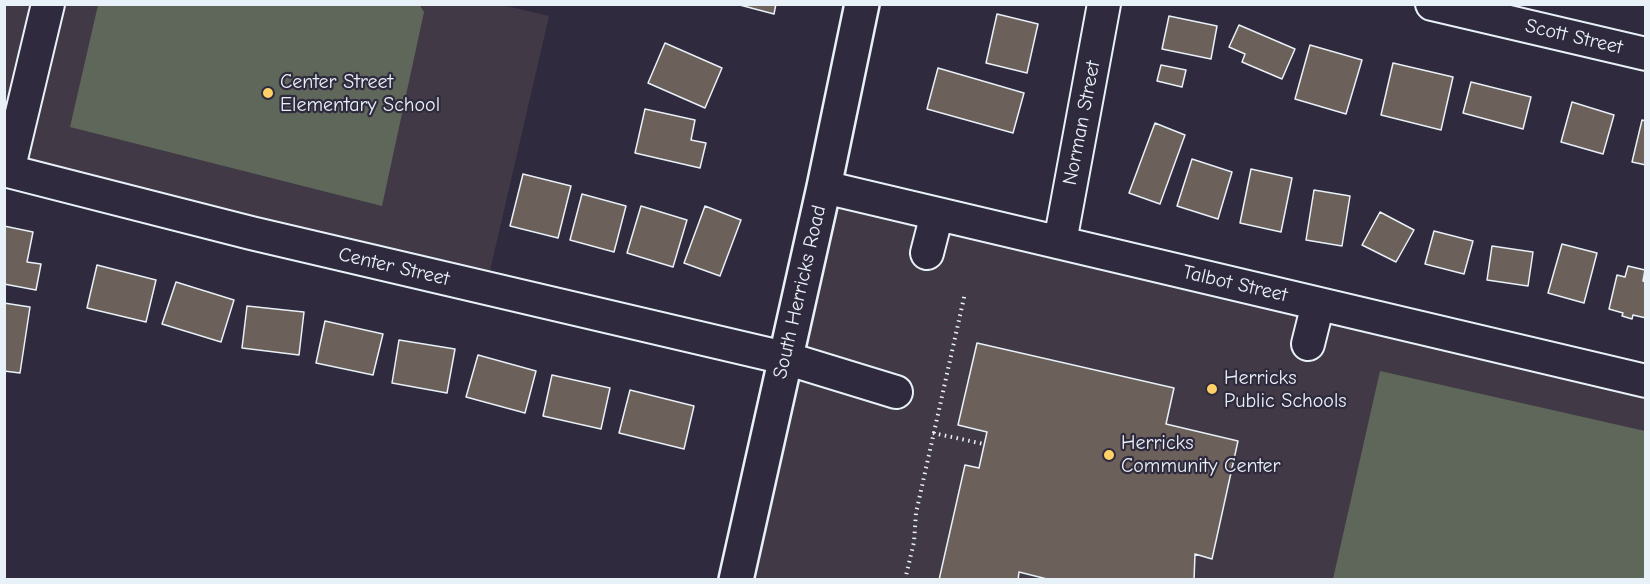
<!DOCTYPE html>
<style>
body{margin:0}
#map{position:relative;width:1650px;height:584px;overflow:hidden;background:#2f2a3d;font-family:"Comic Neue",sans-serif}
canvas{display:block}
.frame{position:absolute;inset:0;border:6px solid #e8f1f8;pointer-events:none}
</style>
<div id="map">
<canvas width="1650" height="584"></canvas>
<div class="frame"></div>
</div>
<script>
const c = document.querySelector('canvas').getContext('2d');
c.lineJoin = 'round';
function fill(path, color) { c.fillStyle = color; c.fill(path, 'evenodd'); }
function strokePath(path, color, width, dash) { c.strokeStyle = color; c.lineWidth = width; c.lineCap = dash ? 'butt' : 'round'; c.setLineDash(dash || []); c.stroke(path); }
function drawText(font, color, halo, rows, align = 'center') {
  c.font = font + ' "Comic Neue",sans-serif'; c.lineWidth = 4.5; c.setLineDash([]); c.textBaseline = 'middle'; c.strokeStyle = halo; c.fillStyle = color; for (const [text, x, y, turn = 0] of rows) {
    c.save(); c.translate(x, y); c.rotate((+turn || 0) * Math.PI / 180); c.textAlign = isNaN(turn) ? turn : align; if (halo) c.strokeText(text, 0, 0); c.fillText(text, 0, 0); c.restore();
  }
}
fill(new Path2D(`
 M498 4 549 16 486 288 5 170V5Z
 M824 187 1645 381V579L736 580Z`), '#413a46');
fill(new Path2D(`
 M419 4 424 12 382 206 70 127 98 5Z
 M1380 371 1645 431V579H1333Z`), '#5e675a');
const building = new Path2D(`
 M736 4H776L774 14Z
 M997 14 1038 24 1027 73 986 63Z
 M1169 16 1217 26 1211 59 1162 49Z
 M1239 25 1295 49 1282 79 1242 62 1245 54 1229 47Z
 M665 43 722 68 705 108 648 83Z
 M1310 45 1362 60 1346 114 1295 99Z
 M1393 63 1453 77 1441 130 1381 115Z
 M1161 65 1186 70 1182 87 1157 81Z
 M938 68 1024 93 1013 133 927 109Z
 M1471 82 1531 97 1523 129 1463 113Z
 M1572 102 1614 115 1603 154 1561 142Z
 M645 109 695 120 691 140 706 143 700 168 635 153Z
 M1642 120 1646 121V165L1632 162Z
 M1155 123 1185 135 1160 204 1129 193Z
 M1192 159 1232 172 1218 219 1177 206Z
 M1251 169 1292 178 1281 232 1240 223Z
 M523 174 571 186 558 238 510 226Z
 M1314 190 1350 196 1342 246 1306 240Z
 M582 194 626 206 614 252 570 240Z
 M641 206 687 220 673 267 627 253Z
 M705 206 741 220 720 276 684 263Z
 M1380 212 1414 230 1396 262 1362 245Z
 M4 226 33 232 27 262 41 264 36 290 4 284Z
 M1434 231 1473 241 1464 274 1425 264Z
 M1562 244 1597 253 1584 303 1548 293Z
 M1492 246 1533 252 1528 286 1487 280Z
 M97 265 156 280 146 322 87 308Z
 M1628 266 1645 270 1643 281 1646 282V318L1633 315 1632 319 1622 316 1623 313 1609 309 1617 275 1625 277Z
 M176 282 234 300 221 342 162 324Z
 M4 303 30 307 20 373 4 371Z
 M247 306 304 312 299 355 242 348Z
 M325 321 383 334 373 375 316 363Z
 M399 340 455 349 447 393 392 383Z
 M977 343 1174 388 1166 424 1238 441 1212 559 1195 554 1194 580H1051L1019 572 1018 580H939L965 465 979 468 987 432 958 425Z
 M478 355 536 371 525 413 466 397Z
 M552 375 610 388 601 429 543 416Z
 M630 390 694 406 684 449 619 433Z`);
fill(building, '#6c605b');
strokePath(building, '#e8f1f8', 1.5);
const minor = new Path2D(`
 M1432 4 1646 54
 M4 170 251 233 785 358 896 392
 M8 171 48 4
 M824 187 1646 381
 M1060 242 1104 4
 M927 253 937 214
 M1308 344 1318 304`);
const major = new Path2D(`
 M736 580 824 187 862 4`);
strokePath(minor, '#e8f1f8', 36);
strokePath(major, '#e8f1f8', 38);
strokePath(new Path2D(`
 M933 433 984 444
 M905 580 914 542 916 513 965 293`), '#e8f1f8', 4, [1.5, 4.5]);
strokePath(minor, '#2f2a3d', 32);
strokePath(major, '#2f2a3d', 33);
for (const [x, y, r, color] of [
 [268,93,6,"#ffd166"],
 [1212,389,6,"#ffd166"],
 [1109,455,6,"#ffd166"]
]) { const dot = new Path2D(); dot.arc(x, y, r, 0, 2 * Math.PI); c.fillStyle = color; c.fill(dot); strokePath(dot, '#2f2a3d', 2); }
drawText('20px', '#e8f1f8', '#2f2a3d', [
 ["Scott Street",1574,37,13],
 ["Norman Street",1082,123,-79],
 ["Center Street",394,267,13],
 ["Talbot Street",1235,284,13],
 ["South Herricks Road",800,292,-77]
]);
drawText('20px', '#e8f1f8', '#2f2a3d', [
 ["Center Street",280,82],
 ["Elementary School",280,105],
 ["Herricks",1224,378],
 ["Public Schools",1224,401],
 ["Herricks",1121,443],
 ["Community Center",1121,466]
], 'left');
</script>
